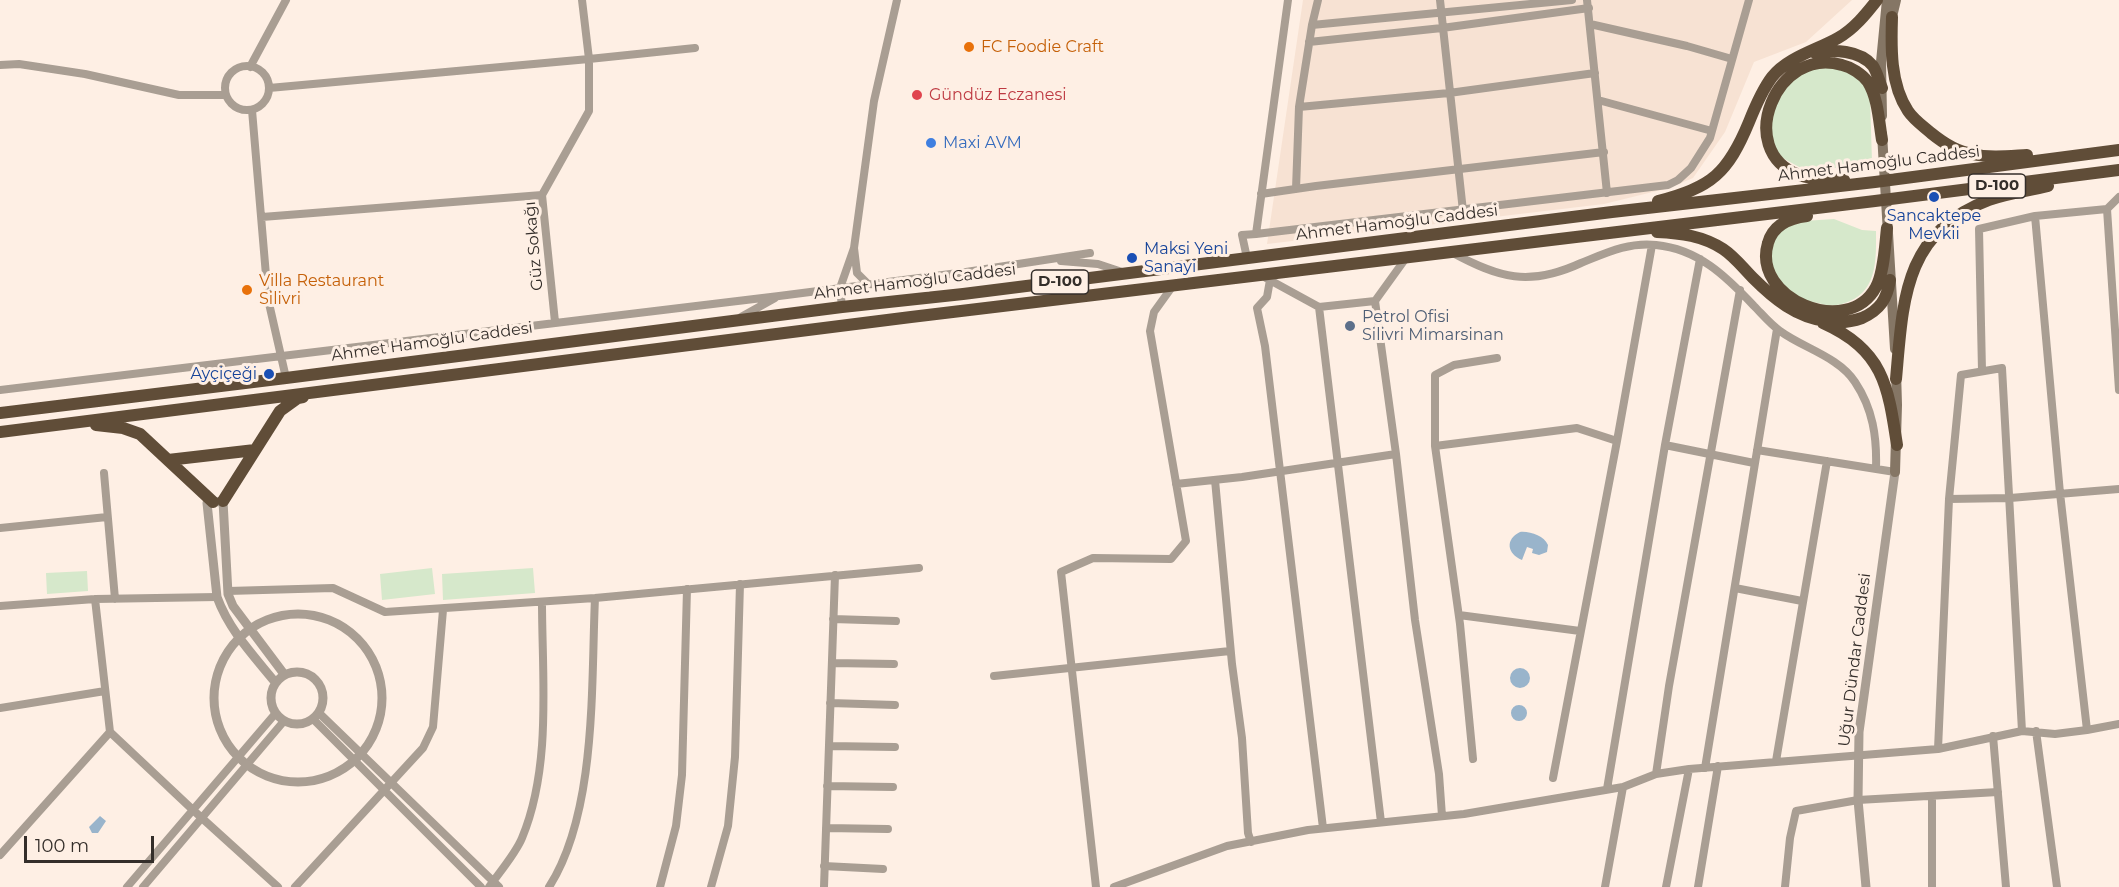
<!DOCTYPE html>
<meta charset="utf-8">
<style>
body{margin:0}
#map{position:relative;width:2119px;height:887px;overflow:hidden;background:#feefe4;font-family:Montserrat,sans-serif}
canvas{display:block}
.scale{position:absolute;left:24px;top:836px;width:130px;height:27px;box-sizing:border-box;border:3px solid #342e2a;border-top:0;padding-left:8px;font-size:18px;line-height:21px;white-space:nowrap;color:#342e2a;-webkit-text-stroke:4px #feefe4;paint-order:stroke}
</style>
<div id="map">
<canvas width="2119" height="887"></canvas>
<div class="scale">100 m</div>
</div>
<script>
const c = document.querySelector('canvas').getContext('2d');
c.lineJoin = 'round';
function fill(path, color) { c.fillStyle = color; c.fill(path, 'evenodd'); }
function strokePath(path, color, width, dash) { c.strokeStyle = color; c.lineWidth = width; c.lineCap = dash ? 'butt' : 'round'; c.setLineDash(dash || []); c.stroke(path); }
function drawText(font, color, halo, rows, align = 'center') {
  c.font = font + ' Montserrat,sans-serif'; c.lineWidth = 6; c.setLineDash([]); c.textBaseline = 'middle'; c.strokeStyle = halo; c.fillStyle = color; for (const [text, x, y, turn = 0] of rows) {
    c.save(); c.translate(x, y); c.rotate((+turn || 0) * Math.PI / 180); c.textAlign = isNaN(turn) ? turn : align; if (halo) c.strokeText(text, 0, 0); c.fillText(text, 0, 0); c.restore();
  }
}
fill(new Path2D(`
 M1303 0H1852L1806 42 1754 62 1725 132 1693 178 1669 188 1604 204 1267 244Z`), '#f7e2d3');
fill(new Path2D(`
 M1839 65 1863 82 1870 98 1872 162 1862 168H1801L1779 156 1772 146 1770 115 1774 100 1801 71Z
 M1834 219 1862 230 1876 231C1876 256 1878 289 1850 301 1841 305 1832 307 1822 304 1814 302 1802 301 1796 296 1787 289 1780 280 1772 272L1771 238 1789 222Z
 M432 568 435 594 382 600 380 574Z
 M533 568 535 593 443 600 442 574Z
 M87 571 88 591 47 594 46 573Z`), '#d6e8cb');
fill(new Path2D(`
 M1520 532C1530 531 1544 536 1548 545L1547 552 1539 555 1532 553 1533 549 1527 547 1522 560C1507 554 1505 539 1520 532Z
 M1510 678a10 10 0 1 1 20 0a10 10 0 1 1-20 0Z
 M1511 713a8 8 0 1 1 16 0a8 8 0 1 1-16 0Z
 M100 816 106 821 98 833H92L89 827Z`), '#99b4cb');
strokePath(new Path2D(`
 M1440 0 1463 211
 M1587 0 1607 193
 M1590 24 1687 46 1732 59
 M1312 25 1572 0
 M1309 42 1442 28 1589 8
 M0 65 19 64 85 74 179 95H226
 M225 88a22 22 0 1 1 44 0a22 22 0 1 1-44 0Z
 M250 67 286 0
 M269 88 589 59 695 48
 M1598 100 1712 131
 M1299 107 1449 93 1595 73
 M252 110 268 299 286 378
 M1296 189 1299 107 1312 25 1318 0
 M1261 194 1316 186 1604 152
 M2107 209 2119 390
 M2035 216 2060 493 2087 730
 M262 217 542 195
 M1256 234 1668 185 1678 180 1691 168 1710 138 1749 0
 M854 248 874 101 897 0
 M1451 252C1499 278 1529 287 1581 263 1606 253 1628 242 1656 245 1698 249 1726 276 1754 306 1762 314 1770 324 1780 331 1803 348 1839 357 1855 382 1873 409 1877 437 1876 469
 M1247 258 1242 235 1256 234 1288 0
 M1061 261 1098 264 1122 272
 M1266 278 1319 307 1375 301 1406 258
 M1270 280 1267 297 1257 308 1265 346 1323 828
 M1375 301 1396 454 1415 620 1439 774 1442 816
 M842 307 840 288 854 248 857 273 868 284
 M1319 307 1381 822
 M741 317 775 298
 M555 322 542 195 589 111V59L582 0
 M1982 371 1979 229 2035 216 2107 209 2119 197
 M0 390 779 296 966 272 1090 253
 M1665 445 1754 463
 M1435 446 1577 428 1617 441
 M1757 450 1895 472
 M104 473 115 599
 M1215 480 1232 664 1242 738 1248 833 1251 842
 M1176 484 1242 477 1396 454
 M1949 499 2010 498 2119 489
 M0 528 107 517
 M1735 588 1802 601
 M228 591 333 588 385 612 595 598 919 568
 M95 599 110 732 193 810 278 887
 M0 606 95 599 217 597
 M1459 615 1580 631
 M833 619 896 621
 M832 663 894 664
 M994 676 1230 651
 M830 703 895 705
 M0 708 105 691
 M319 713 499 887
 M313 719 481 887
 M2036 731 2057 887
 M1993 736 2006 887
 M829 746 895 747
 M1938 749 1949 499 1961 375 2002 368 2022 731
 M1473 759 1460 624 1435 446V375L1454 365 1497 358
 M1776 761 1827 461
 M1705 768 1777 329
 M1656 774 1669 686 1740 290
 M1553 778 1617 441 1652 245
 M827 786 893 787
 M1607 789 1665 445 1700 259
 M1932 796V887
 M826 828 888 829
 M0 855 110 732
 M824 866 883 869
 M127 887 275 714
 M143 887 284 721
 M295 887 423 748 433 727 443 610
 M489 887C499 873 516 853 522 838 552 766 542 677 542 602
 M549 887C597 812 591 685 595 598
 M660 887 676 826 682 775 687 589
 M711 887 728 826 735 757 740 584
 M824 887 835 575
 M1096 887 1061 572 1093 558 1171 559 1186 541 1150 331 1154 312 1172 287
 M1114 887 1227 846 1308 830 1464 814 1623 787 1656 774 1689 769 1938 749 2022 731 2055 734 2087 730 2119 724
 M1605 887 1623 787
 M1666 887 1689 769
 M1698 887 1718 766
 M1785 887 1790 838 1796 811 1858 800 1998 792`), '#a99e93', 8);
strokePath(new Path2D(`
 M214 698a84 84 0 1 1 168 0a84 84 0 1 1-168 0Z
 M271 698a26 26 0 1 1 52 0a26 26 0 1 1-52 0Z
 M275 682C253 655 229 630 217 597L207 503 223 501 228 594 233 606 284 674
 M1866 887 1858 800 1859 732 1895 472`), '#a99e93', 9);
strokePath(new Path2D(`
 M1890 25 1896 0
 M1882 116 1881 62 1887 0
 M1882 134 1895 349
 M1895 472 1897 405 1896 371`), '#857665', 10);
strokePath(new Path2D(`
 M1892 17C1891 47 1890 84 1908 111 1914 120 1923 126 1931 133 1942 142 1958 152 1972 154 1990 158 2008 156 2027 155
 M1815 53C1833 49 1860 50 1873 66 1877 72 1879 81 1882 88
 M1844 180C1829 179 1813 180 1799 175 1733 150 1777 45 1842 65 1851 67 1862 74 1868 82 1878 98 1879 122 1882 140
 M1658 201C1711 188 1728 173 1749 122 1755 107 1762 90 1772 77 1788 57 1817 50 1838 38 1854 29 1866 14 1877 0
 M1807 216C1790 218 1773 225 1768 243 1751 299 1848 339 1876 287 1884 273 1885 245 1887 228
 M1657 232C1681 233 1703 236 1723 249 1735 257 1743 268 1753 278 1774 299 1796 317 1826 321 1838 323 1851 322 1862 318 1880 310 1887 299 1890 280
 M1823 323C1883 350 1888 385 1897 445
 M1896 379C1903 302 1903 232 1989 200 2008 193 2029 191 2048 186
 M0 413 286 378 842 307 963 294 1612 212 1875 182 2119 150
 M96 425 123 428 140 434 213 502
 M0 432 911 317 1875 201 2119 170
 M168 460 255 450
 M223 501 280 411 298 398 303 397`), '#604d38', 12);
for (const [x, y, r, color] of [
 [969,47,6,"#e8710a"],
 [917,95,6,"#e0444e"],
 [931,143,6,"#3f7fe0"],
 [1934,197,6,"#1a4fb4"],
 [1132,258,6,"#1a4fb4"],
 [247,290,6,"#e8710a"],
 [1350,326,6,"#5c6f8a"],
 [269,374,6,"#1a4fb4"]
]) { const dot = new Path2D(); dot.arc(x, y, r, 0, 2 * Math.PI); c.fillStyle = color; c.fill(dot); strokePath(dot, '#feefe4', 2); }
for (const [x, y, w] of [
 [1997,186,57],
 [1060,282,57]
]) { const box = new Path2D(); box.roundRect(x - w / 2, y - 12, w, 24, 4.5); c.fillStyle = '#feefe4'; c.fill(box); strokePath(box, '#342e2a', 1.5); }
drawText('bold 15px', '#342e2a', null, [
 ["D-100",1997,186],
 ["D-100",1060,282]
]);
drawText('16px', '#c56008', '#feefe4', [
 ["FC Foodie Craft",981,47],
 ["Villa Restaurant",259,281],
 ["Silivri",259,299]
], 'left');
drawText('16px', '#be3a42', '#feefe4', [
 ["Gündüz Eczanesi",929,95]
], 'left');
drawText('16px', '#366cbe', '#feefe4', [
 ["Maxi AVM",943,143]
], 'left');
drawText('16px', '#342e2a', '#feefe4', [
 ["Ahmet Hamoğlu Caddesi",1879,164,-7],
 ["Ahmet Hamoğlu Caddesi",1397,223,-7],
 ["Güz Sokağı",534,246,-95],
 ["Ahmet Hamoğlu Caddesi",915,282,-7],
 ["Ahmet Hamoğlu Caddesi",432,342,-8],
 ["Uğur Dündar Caddesi",1855,660,-83]
]);
drawText('16px', '#164399', '#feefe4', [
 ["Sancaktepe",1934,216],
 ["Mevkii",1934,234],
 ["Maksi Yeni",1144,249,"left"],
 ["Sanayi",1144,267,"left"],
 ["Ayçiçeği",257,374,"right"]
]);
drawText('16px', '#4e5e75', '#feefe4', [
 ["Petrol Ofisi",1362,317],
 ["Silivri Mimarsinan",1362,335]
], 'left');
</script>
